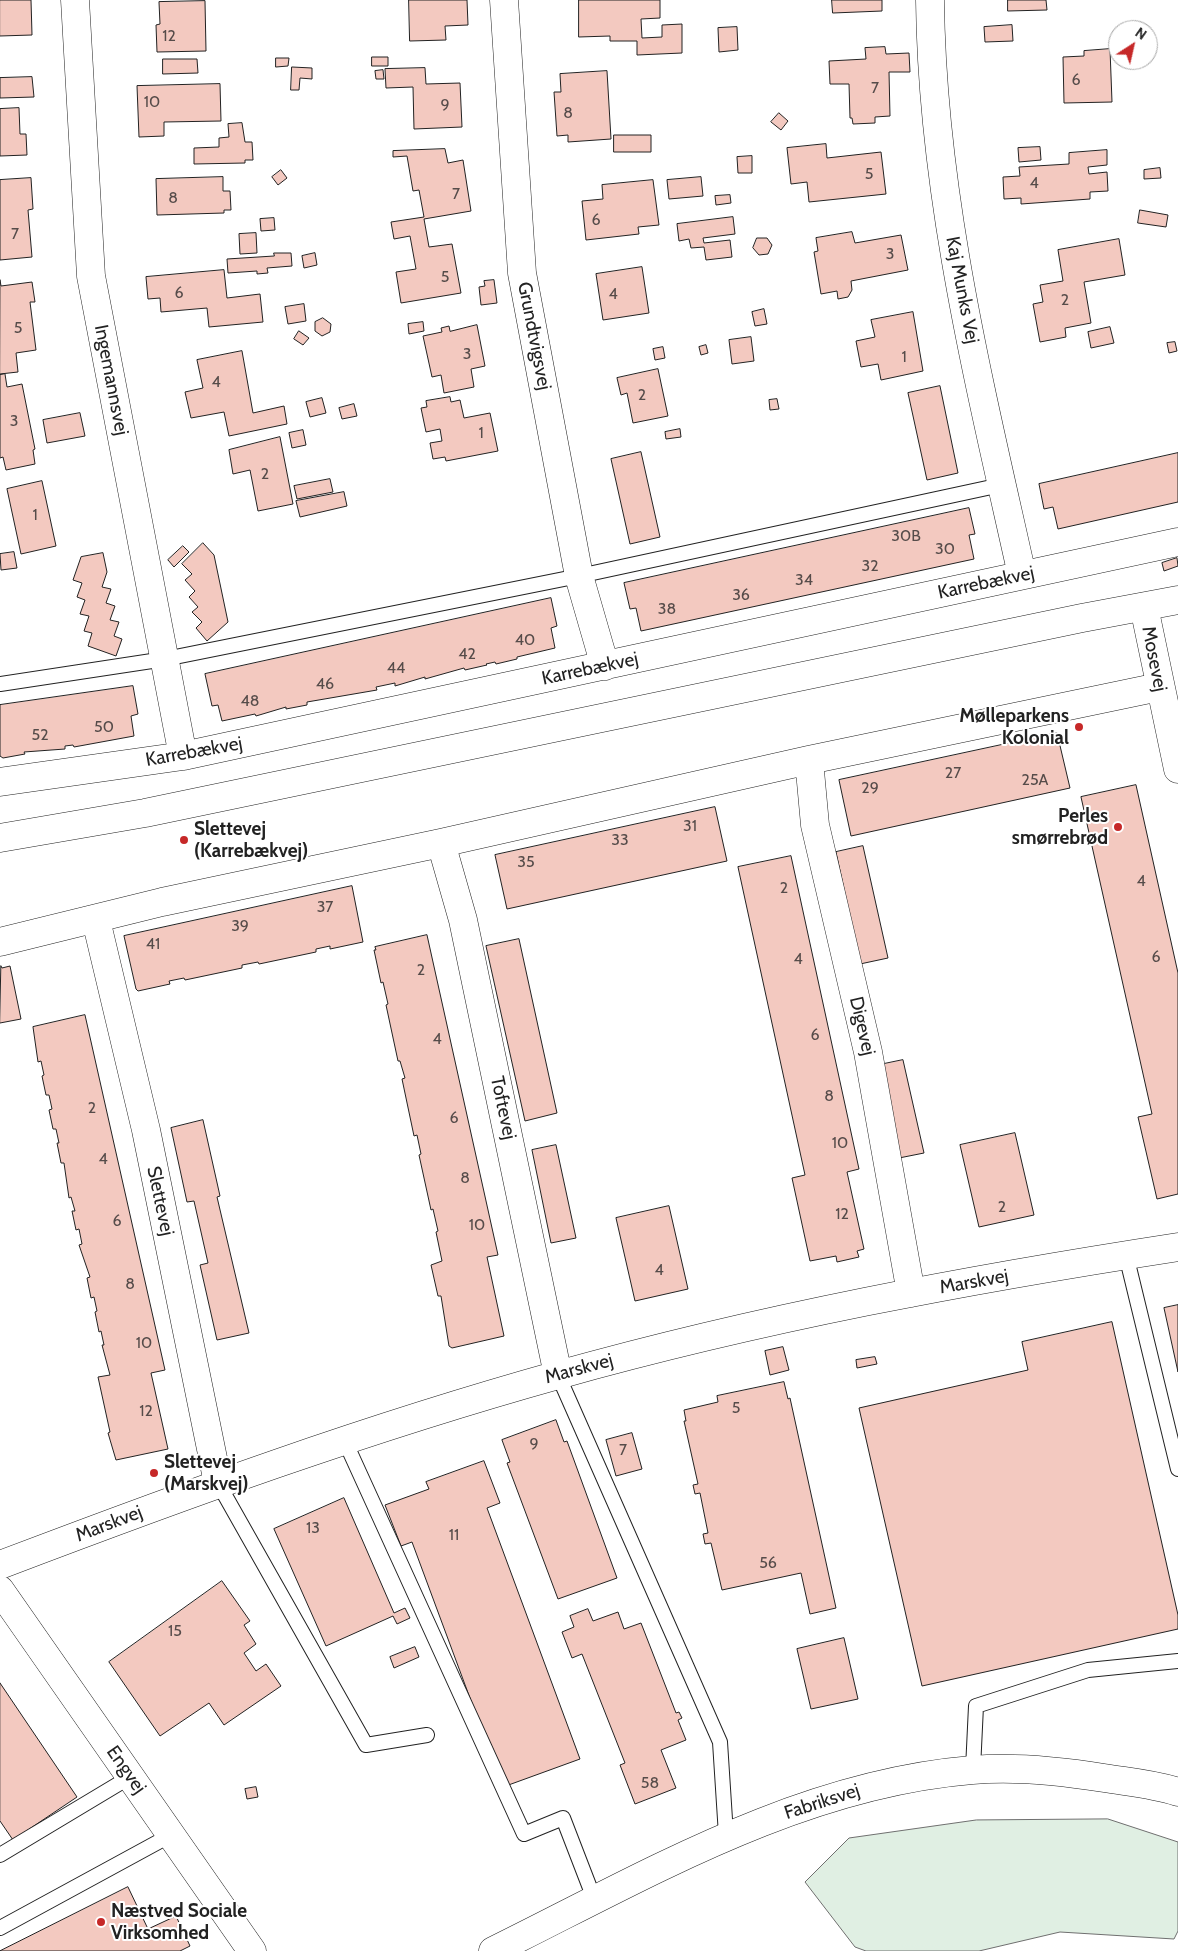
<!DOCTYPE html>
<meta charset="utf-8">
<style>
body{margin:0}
#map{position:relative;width:1178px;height:1951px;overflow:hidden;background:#fff;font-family:Cabin,sans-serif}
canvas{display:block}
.north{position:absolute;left:1108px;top:20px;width:50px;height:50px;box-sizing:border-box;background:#fff;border:1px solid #a7a7a7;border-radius:50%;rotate:35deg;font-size:14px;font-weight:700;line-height:20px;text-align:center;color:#222}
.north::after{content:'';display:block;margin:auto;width:18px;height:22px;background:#c62828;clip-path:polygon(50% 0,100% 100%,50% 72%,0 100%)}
</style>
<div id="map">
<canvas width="1178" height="1951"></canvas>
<div class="north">N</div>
</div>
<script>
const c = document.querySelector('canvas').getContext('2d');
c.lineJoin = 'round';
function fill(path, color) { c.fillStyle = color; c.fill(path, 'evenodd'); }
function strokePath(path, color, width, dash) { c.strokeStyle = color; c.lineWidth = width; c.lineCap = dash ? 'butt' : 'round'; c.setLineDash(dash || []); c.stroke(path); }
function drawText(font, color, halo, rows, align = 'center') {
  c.font = font + ' Cabin,sans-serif'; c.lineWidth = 4; c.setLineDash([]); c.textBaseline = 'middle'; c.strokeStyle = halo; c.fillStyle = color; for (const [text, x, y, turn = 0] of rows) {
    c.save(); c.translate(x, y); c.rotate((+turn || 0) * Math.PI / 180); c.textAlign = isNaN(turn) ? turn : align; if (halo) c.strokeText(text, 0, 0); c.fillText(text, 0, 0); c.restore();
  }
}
const green = new Path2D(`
 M1108 1819 1178 1842V1931L1174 1939 1060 1932 979 1951H866L855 1947 805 1882 849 1838 976 1820Z`);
fill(green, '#e0efe3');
strokePath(green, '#6f6f6f', 1);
const building = new Path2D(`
 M0 0H31L32 35 0 36Z
 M409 0H467L468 25 445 26 446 40 410 41Z
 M579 0H660V18L641 19 642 38 662 37V25L682 24V53L637 55V41H610V36L579 37Z
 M832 0H882V11L833 13Z
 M1008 0H1046L1047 10 1008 11Z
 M205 1 206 51 157 52 156 25 160 24 159 2Z
 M1012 25 1013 41 985 42 984 27Z
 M737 27 738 50 719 52 718 28Z
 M885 47 886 54 909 53 910 72H889L890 116 875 117V123L853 124 852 118H850L849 84H830L829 61 866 59 865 48Z
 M1110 49 1112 102 1064 103 1063 57 1084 56V51Z
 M372 57H388V66H372Z
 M276 58H289L288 66 276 67Z
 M163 59H197L198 73 163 74Z
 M292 67 312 68V79L300 78 299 90H291Z
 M425 68 426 84 460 83 462 127 414 129 413 87 386 88 385 69Z
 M383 70 384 79H376L375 71Z
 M607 71 611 139 568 142V135L557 136 554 92H561L560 74Z
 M32 77 34 97 0 98V78Z
 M220 84 221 121 164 122V136L139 137 137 86Z
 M19 108 20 134H26L27 155 0 156V109Z
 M779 113 788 121 781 130 771 122Z
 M242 123 245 142H252L253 160H245V163L194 164V148L219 147V138L229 137 228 124Z
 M614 135H651V152H614Z
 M826 144 827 158 881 152 886 194 809 202 807 182 791 184 787 148Z
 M1040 147 1041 160 1019 162 1018 148Z
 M445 149 448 163 463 160 471 211 424 219 429 247 452 244 461 293 401 303 396 272 416 269 410 236 394 239 391 222 424 217 419 190 413 191 407 156 393 157V151Z
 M1107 150V165L1088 167 1089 174 1107 172 1108 191 1090 192V199L1021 204V198L1004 199 1003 177 1020 176 1019 167 1069 164V153Z
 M752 156V173H738L737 157Z
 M1160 168 1161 178 1144 179V170Z
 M281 170 287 178 278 185 272 177Z
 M223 177V191H230L231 210H224V213L157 215 156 179Z
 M701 177 703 196 669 199 667 180Z
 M31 178 33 209 28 210 32 257 0 260V180Z
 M653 180 659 225 638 227 639 234 586 240 582 201 603 199 602 185Z
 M730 195 731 203 716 205 715 196Z
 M1140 210 1168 215 1166 227 1138 223Z
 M733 217 735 234 703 238 704 243 730 240 732 257 706 260 704 247 691 248 689 239 679 241 677 224Z
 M274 218 275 230 261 231 260 219Z
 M852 232 855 243 901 235 908 270 851 281 852 290 848 297 838 299 837 291 821 294 814 252 818 251 816 238Z
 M256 233 257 253 240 254 239 234Z
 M757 238H767L772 245 768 254 759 255 753 248Z
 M1119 239 1125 275 1084 282 1091 323 1065 328 1066 337 1040 342 1033 304 1043 302 1040 285 1063 281 1058 250Z
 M274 253H291L292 266 267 268 268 273 257 274V271L228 273 227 259 274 256Z
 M315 253 317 265 304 268 302 256Z
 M642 267 649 313 603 320 596 274Z
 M224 270 227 298 260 294 263 322 209 327 207 308 161 312 160 298 148 299 146 277Z
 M0 280 1 286 32 282 35 302H30L36 350 16 353 18 372 0 374Z
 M494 280 497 303 481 305 479 287 485 286 484 281Z
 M304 304 306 321 288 324 285 307Z
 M764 309 767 324 755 326 752 312Z
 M913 312 923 371 881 380 878 364 861 367 856 341 875 337 871 320Z
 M323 318 331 324 330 332 322 336 315 331V322Z
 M423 322 424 331 409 334 408 324Z
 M477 325 485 366 471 369 474 387 444 393 441 375 432 377 423 336 442 332 441 328 449 326 450 331Z
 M1110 327 1114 343 1091 348 1088 332Z
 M299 331 309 338 303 345 294 339Z
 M751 337 754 361 732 364 729 340Z
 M1175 342 1177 351 1169 353 1167 343Z
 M706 345 708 353 701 355 699 347Z
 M663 347 665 358 655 360 653 349Z
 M242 351 253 413 284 406 287 424 229 436 224 412 191 418 185 392 203 388 197 360Z
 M658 369 668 416 633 423 627 393 621 395 617 378Z
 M5 374 7 387 22 384 35 449 33 450 35 464 6 470 3 457 0 458V375Z
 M940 386 958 473 927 480 908 393Z
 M450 397 451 402 460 400 464 418 490 413 498 451 446 461 445 457 433 459 430 443 442 441 440 429 426 432 421 408 427 407 426 401Z
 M322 398 326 413 310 417 306 402Z
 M777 399 779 409 770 410 769 400Z
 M354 404 357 416 342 419 339 408Z
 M80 413 85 436 47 443 43 420Z
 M680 429 681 437 666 439 665 432Z
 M303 430 306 445 292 448 289 433Z
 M280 437 293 504 258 511 250 470 233 474 229 450Z
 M641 452 660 537 630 544 611 459Z
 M1178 453V502L1058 529 1053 507 1044 509 1039 484Z
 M330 479 333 492 297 499 294 486Z
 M42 481 56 546 21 554 7 489Z
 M344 492 347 506 300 517 296 501Z
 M969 508 975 534 969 535 974 559 641 631 636 608 630 609 624 583Z
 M203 543 214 555 228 622 207 641 196 628 202 622 192 612 198 607 189 597 195 591 185 580 192 574 182 564Z
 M183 546 189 552 174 567 168 560Z
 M14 552 17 568 1 570 0 554Z
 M103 553 107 572 102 587 111 589 106 603 115 606 110 620 119 622 114 636 122 639 116 656 88 646 92 633 84 631 89 616 80 614 85 600 77 597 82 583 73 580 81 557Z
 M1177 558 1178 566 1164 571 1162 563Z
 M551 598 557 626 551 628 555 648 517 657V659L496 664 495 662 486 664 487 665 465 670 464 668 425 679V677L395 686V683L376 687 377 690 307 702V705L286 709V707L256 716 255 714 222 721 218 705 212 706 205 674Z
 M133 686 138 714 131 716 134 736 74 747 73 745 65 746V749L24 752 25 754 3 758 0 756V705Z
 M1057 733 1070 788 851 836 839 780Z
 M1136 785 1178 973V1194L1157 1199 1138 1117 1152 1114 1081 797Z
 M715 807 727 861 507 909 495 855Z
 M863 846 888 958 860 964 836 852Z
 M791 856 859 1169 847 1172 864 1249 857 1251 859 1257 837 1262 836 1256 810 1261 792 1178 805 1175 738 867Z
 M352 886 363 942 330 949V946L316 949V952L259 964 258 962 242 965V968L185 980 184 978 169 981 170 984 138 991 136 989 124 936Z
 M427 935 498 1255 487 1257 504 1336 452 1348 449 1346 441 1296H438L431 1265 442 1261 436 1232 438 1231 433 1209 431 1210 419 1155 421 1154 417 1135 414 1136 402 1079 405 1078 400 1061H398L386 1005 388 1004 383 982 381 983 374 950H376L375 947Z
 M519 939 557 1113 525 1121 486 946Z
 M1 966 2 968 10 966 21 1019 0 1023Z
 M85 1015 165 1370 151 1373 168 1449 116 1460 108 1433 110 1432 98 1377 110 1375 102 1345H104L101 1331 99 1332 95 1312 97 1311 94 1297 91 1298 87 1278 90 1277 79 1245 82 1244 79 1229 76 1230 72 1211H75L71 1197 69 1198 64 1163H61L57 1143H59L56 1129H53L49 1110 52 1109 49 1095H46L42 1076 44 1075 41 1061 38 1062 33 1027Z
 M903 1060 924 1153 899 1158 879 1065Z
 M203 1120 220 1196 217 1197 249 1333 217 1340 200 1265 208 1263 194 1201 187 1202 171 1128Z
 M1015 1133 1034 1215 979 1227 960 1145Z
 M556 1145 576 1238 551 1243 532 1150Z
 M669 1206 688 1289 635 1301 616 1218Z
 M1178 1305V1372L1164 1308Z
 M1112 1322 1178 1615V1629L922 1686 859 1408 1028 1370 1022 1342Z
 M783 1347 789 1370 770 1375 765 1351Z
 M875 1357 877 1364 857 1368 856 1360Z
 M784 1382 788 1399 790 1398 836 1608 810 1614 801 1573 722 1590 711 1543 705 1544 703 1534 708 1533 700 1493 695 1494 693 1485 698 1484 684 1421H686L684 1410 718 1402 717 1396Z
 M556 1420 564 1442 567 1441 617 1578 558 1599 507 1463 510 1462 502 1440Z
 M632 1433 642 1469 616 1476 606 1440Z
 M484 1461 500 1503 487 1508 580 1759 503 1787 412 1542 401 1546 385 1505 429 1489 426 1482Z
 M344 1498 394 1613 405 1608 410 1618 397 1624 393 1616 326 1646 274 1529Z
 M222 1581 250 1621 244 1625 256 1644 244 1653 256 1671 266 1664 281 1686 224 1725 209 1703 160 1736 109 1662Z
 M588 1609 593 1621 618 1612 624 1629 641 1623 676 1713 679 1712 682 1718 678 1720 686 1740 661 1750 676 1788 635 1804 620 1765 625 1763 582 1654 572 1658 562 1632 574 1627 570 1616Z
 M844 1638 858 1699 811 1709 797 1649Z
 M415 1647 419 1657 394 1668 390 1657Z
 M0 1683 77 1797 13 1840 0 1821Z
 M256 1787 258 1797 247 1799 245 1789Z
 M128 1887 148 1929 176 1916 190 1946 180 1951H0Z`);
fill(building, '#f3c9c0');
strokePath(building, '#222', 1);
const lane = new Path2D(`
 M0 684 165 659 579 576 1001 485
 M1126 1255 1178 1469
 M558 1375 720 1742 726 1835
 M344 1439 524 1834 563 1818 595 1901
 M218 1483 366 1745 427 1735
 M973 1769 976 1706 1088 1670 1178 1661
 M0 1855 130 1777
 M0 1928 171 1835`);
const street = new Path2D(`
 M75 0 91 276 183 756
 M504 0 522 273 579 576 605 666
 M930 0C932 195 980 386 1022 575
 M1144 607 1178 769
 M809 760 815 825 868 1052 911 1293
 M0 782 183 756 1178 542
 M441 843 463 920 558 1375
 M96 920 146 1130 218 1483
 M0 942 162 902 441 843 809 760 1159 687
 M0 1565C184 1495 368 1428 558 1375 761 1318 970 1279 1178 1247`);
const secondary = new Path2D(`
 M0 838 145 813 1082 618 1178 600
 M0 1590 252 1951
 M493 1951C645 1876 799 1784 972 1770 1015 1766 1061 1771 1104 1778 1128 1782 1154 1784 1178 1792`);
strokePath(lane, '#222', 16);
strokePath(street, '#222', 29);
strokePath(secondary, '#222', 29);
strokePath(lane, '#fff', 14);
strokePath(street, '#fff', 28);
strokePath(secondary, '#fff', 28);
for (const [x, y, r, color] of [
 [1079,727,5,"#c62828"],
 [1118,827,5,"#c62828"],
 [184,840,5,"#c62828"],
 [154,1473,5,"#c62828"],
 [101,1922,5,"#c62828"]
]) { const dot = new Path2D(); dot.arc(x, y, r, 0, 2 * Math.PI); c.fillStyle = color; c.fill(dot); strokePath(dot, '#fff', 2); }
drawText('16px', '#564c4a', null, [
 ["12",169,36],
 ["6",1076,80],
 ["7",875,88],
 ["10",152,102],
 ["9",445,105],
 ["8",568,113],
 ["5",869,174],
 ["4",1034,183],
 ["7",456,194],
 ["8",173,198],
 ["6",596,220],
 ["7",15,234],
 ["3",890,254],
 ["5",445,277],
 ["6",179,293],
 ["4",613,294],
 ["2",1065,300],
 ["5",18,328],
 ["3",467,354],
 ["1",904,357],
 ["4",216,382],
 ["2",642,395],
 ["3",14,421],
 ["1",481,433],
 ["2",265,474],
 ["1",35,515],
 ["30B",906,536],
 ["30",945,549],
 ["32",870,566],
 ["34",804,580],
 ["36",741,595],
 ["38",667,609],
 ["40",525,640],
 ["42",467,654],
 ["44",396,668],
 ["46",325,684],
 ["48",250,701],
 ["50",104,727],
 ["52",40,735],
 ["27",953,773],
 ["25A",1035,780],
 ["29",870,788],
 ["31",690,826],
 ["33",620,840],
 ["35",526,862],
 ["4",1141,881],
 ["2",784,888],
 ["37",325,907],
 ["39",240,926],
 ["41",153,944],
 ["6",1156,957],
 ["4",798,959],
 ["2",421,970],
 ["6",815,1035],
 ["4",437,1039],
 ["8",829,1096],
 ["2",92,1108],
 ["6",454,1118],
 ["10",840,1143],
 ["4",103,1159],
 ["8",465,1178],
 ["2",1002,1207],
 ["12",842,1214],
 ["6",117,1221],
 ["10",477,1225],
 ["4",659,1270],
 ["8",130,1284],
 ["10",144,1343],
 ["5",736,1408],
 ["12",146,1411],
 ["9",534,1444],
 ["7",623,1450],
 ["13",313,1528],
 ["11",454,1535],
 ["56",768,1563],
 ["15",175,1631],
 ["58",650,1783]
]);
drawText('19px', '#222', '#fff', [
 ["Kaj Munks Vej",962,290,79],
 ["Grundtvigsvej",534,336,79],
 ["Ingemannsvej",111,380,79],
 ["Karrebækvej",986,583,-12],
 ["Mosevej",1154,659,79],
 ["Karrebækvej",590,669,-12],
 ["Karrebækvej",194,752,-10],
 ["Digevej",862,1026,77],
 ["Toftevej",503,1108,78],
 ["Slettevej",160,1201,78],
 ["Marskvej",974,1282,-10],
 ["Marskvej",579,1369,-15],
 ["Marskvej",109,1524,-21],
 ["Engvej",126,1770,55],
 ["Fabriksvej",822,1802,-18]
]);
drawText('bold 19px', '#222', '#fff', [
 ["Mølleparkens",1069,716,"right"],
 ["Kolonial",1069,738,"right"],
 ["Perles",1108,816,"right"],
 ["smørrebrød",1108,838,"right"],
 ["Slettevej",194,829],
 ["(Karrebækvej)",194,851],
 ["Slettevej",164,1462],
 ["(Marskvej)",164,1484],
 ["Næstved Sociale",111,1911],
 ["Virksomhed",111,1933]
], 'left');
</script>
